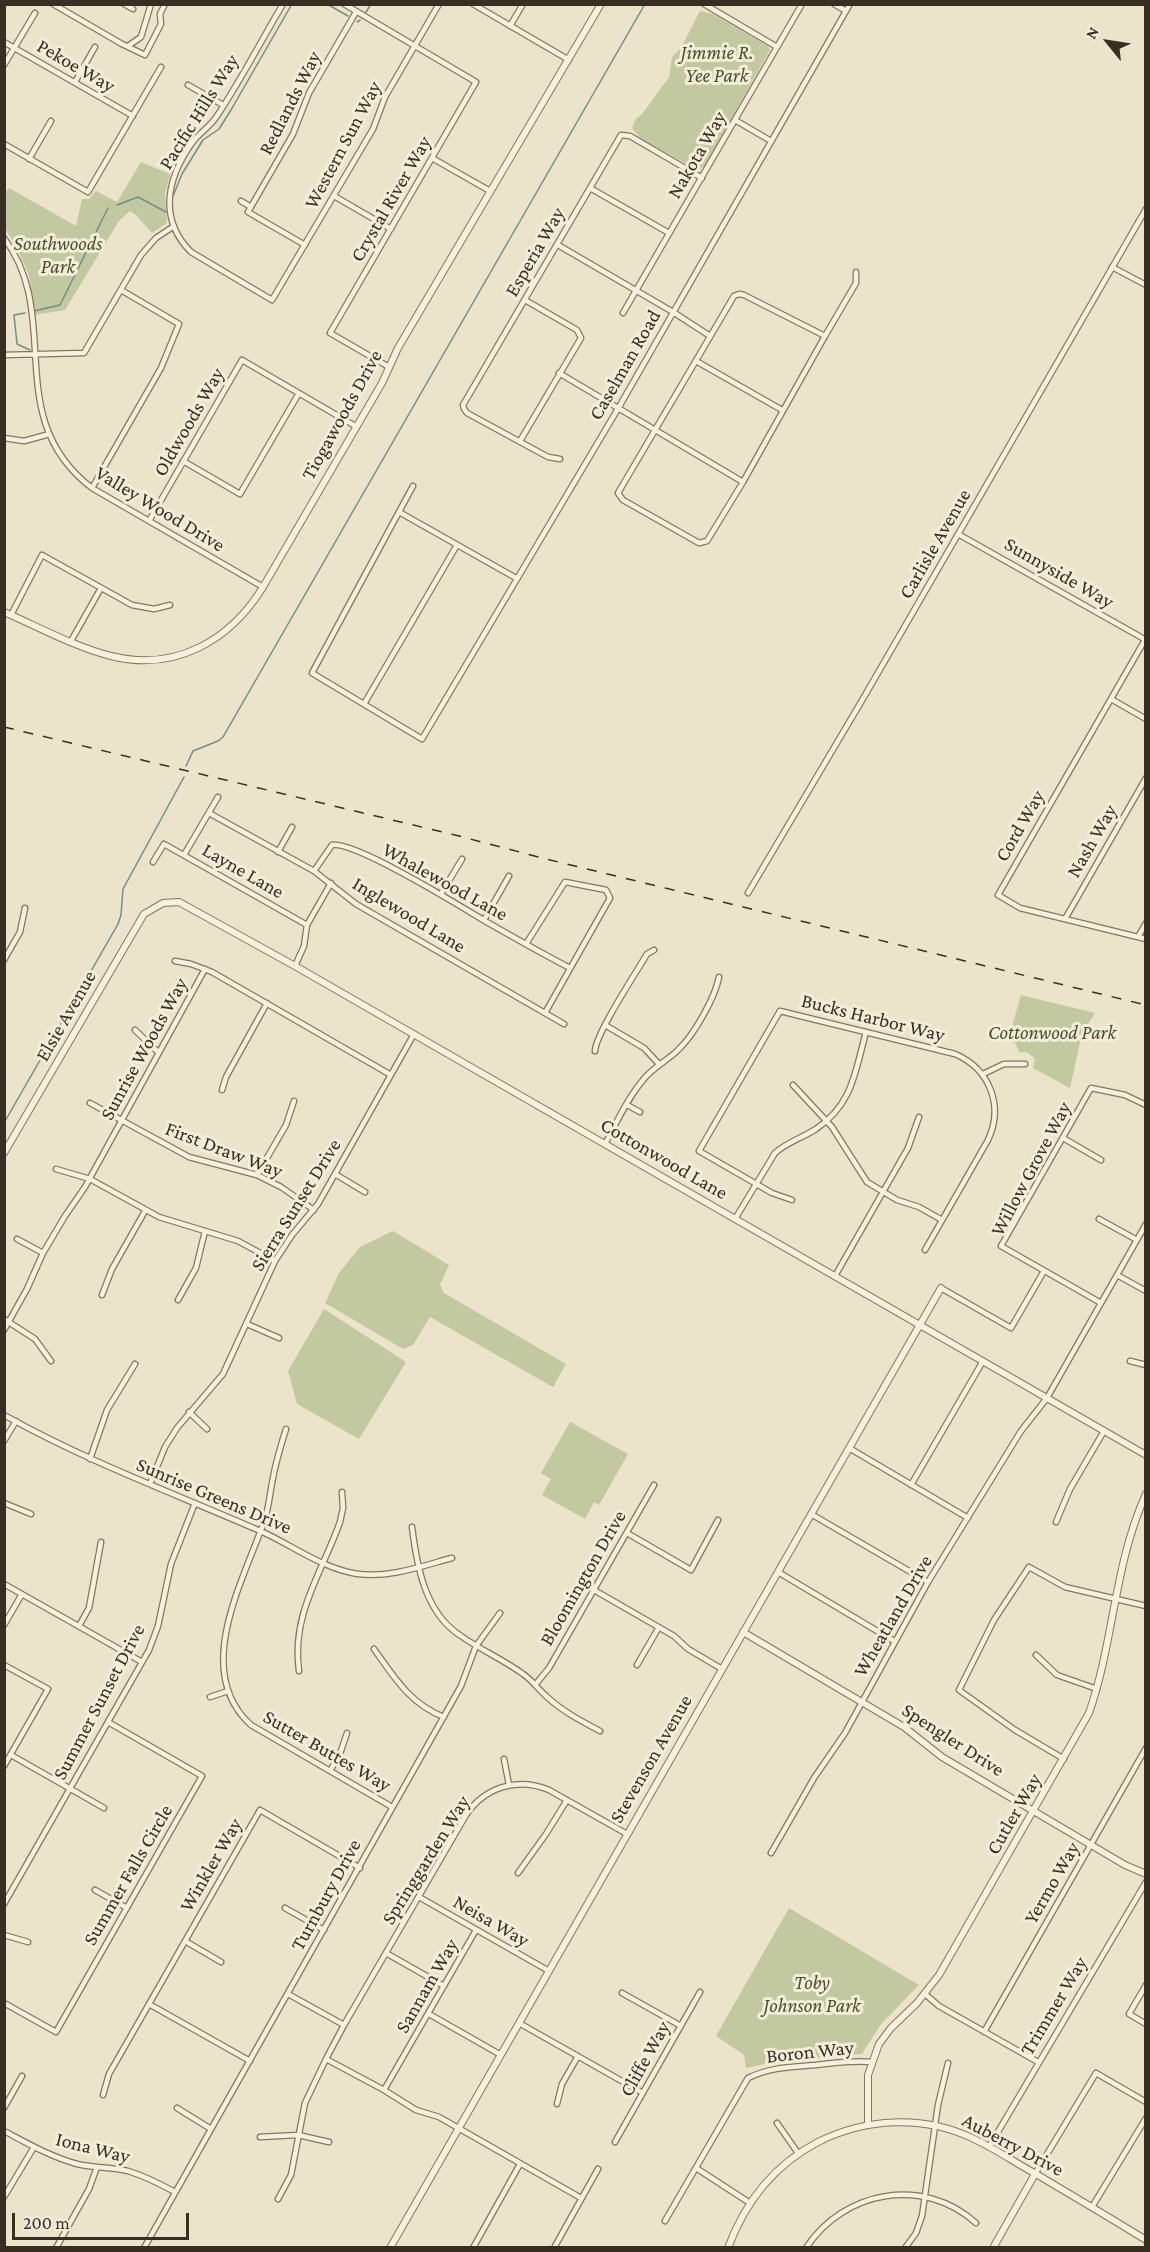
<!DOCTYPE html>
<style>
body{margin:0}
#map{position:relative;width:1150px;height:2252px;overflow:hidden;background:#ebe3ca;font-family:"Crimson Pro",serif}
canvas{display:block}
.frame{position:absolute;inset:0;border:6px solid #382e22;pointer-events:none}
.north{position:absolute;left:1078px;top:12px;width:60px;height:60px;-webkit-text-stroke:4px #f3edd9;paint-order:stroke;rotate:300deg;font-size:16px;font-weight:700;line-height:24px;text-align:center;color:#382e22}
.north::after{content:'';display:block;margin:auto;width:21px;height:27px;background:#382e22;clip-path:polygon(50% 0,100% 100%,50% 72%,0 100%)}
.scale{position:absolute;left:12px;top:2213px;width:177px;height:27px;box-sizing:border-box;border:3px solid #382e22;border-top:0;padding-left:8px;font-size:18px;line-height:21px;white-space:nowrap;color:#382e22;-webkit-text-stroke:4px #f3edd9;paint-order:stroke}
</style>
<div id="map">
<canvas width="1150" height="2252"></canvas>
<div class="frame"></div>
<div class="north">N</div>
<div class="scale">200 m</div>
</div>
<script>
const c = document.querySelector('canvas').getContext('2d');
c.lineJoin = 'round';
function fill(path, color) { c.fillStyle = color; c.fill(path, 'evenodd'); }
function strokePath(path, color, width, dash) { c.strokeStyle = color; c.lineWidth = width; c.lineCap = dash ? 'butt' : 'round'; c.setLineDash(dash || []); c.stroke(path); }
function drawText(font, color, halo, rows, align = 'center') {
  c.font = font + ' "Crimson Pro",serif'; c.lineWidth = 6; c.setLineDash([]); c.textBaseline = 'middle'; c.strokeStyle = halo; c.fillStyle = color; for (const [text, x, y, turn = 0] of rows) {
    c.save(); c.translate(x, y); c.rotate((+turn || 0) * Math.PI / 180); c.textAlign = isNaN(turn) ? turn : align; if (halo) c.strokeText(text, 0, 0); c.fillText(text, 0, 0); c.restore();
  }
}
fill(new Path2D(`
 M700 11 713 14 768 46 770 50 705 166 698 170 641 139 632 128 636 119 643 113 669 77 672 57 681 48Z
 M141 162 170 174 165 194 167 223 152 233 136 215 130 211 119 221 65 310 34 315 29 275 15 244 5 229 4 194 9 188 76 226 82 199H89L96 191 117 202Z
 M1021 995 1095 1013 1082 1033 1070 1088 1033 1068 1035 1059C1030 1054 1027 1050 1020 1053L1010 1033Z
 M393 1231 449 1265 440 1285 444 1293 566 1364 553 1387 430 1317 413 1345 403 1349 325 1303 339 1273 360 1247Z
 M324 1309 406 1362 359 1439 297 1404 288 1371Z
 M570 1422 628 1454 599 1505 594 1502 585 1519 542 1495 551 1479 541 1473Z
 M789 1908 919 1985 881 2024 862 2054 784 2060 746 2068 744 2055 716 2036Z`), '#c2c89f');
strokePath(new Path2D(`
 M327 4 348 16
 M366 12 371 4
 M357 21 358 22 360 20
 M173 196 182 174 203 140 219 129 231 110 292 4
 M117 205 138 197 166 212
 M34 311 60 305 108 208
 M25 313 14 315 17 344 30 350
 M186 766 193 751 218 741 223 737 645 4
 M4 1123 118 924 121 915 123 889 184 777`), '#718e88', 1.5);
const minor = new Path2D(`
 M53 4 122 44 145 55 161 24 160 14 165 4
 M124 4 133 9
 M283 4C261 41 241 80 217 116 210 127 199 133 192 143 167 178 158 219 191 252L272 300 373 129 385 97 439 4
 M344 4 476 82 330 333 389 367
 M473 4 569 60
 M704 4 777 47
 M834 4 846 11
 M510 26 523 4
 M4 42 133 116
 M128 46 141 37 151 4
 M4 65 35 13
 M75 82 95 47
 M188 85 223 105
 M735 120 771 141
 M4 144 88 192 161 67
 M432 158 490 191
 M29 159 51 121
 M590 188 669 233
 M334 196 391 229
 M241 201 251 207
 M4 238C64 317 0 418 92 488L263 587
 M305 245 248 212 293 134 309 93 356 12
 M558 245 673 312 710 336
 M1112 267 1146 285
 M623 313 802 4
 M825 336 856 283V272
 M4 355 84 353 141 255 156 238 174 226
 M696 361 782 410
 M559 373 743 482 707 541 699 543 623 500 618 493 734 296 739 294 744 295 825 336 743 482
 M4 438 24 441 46 435
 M520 441 581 338 577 330 525 300
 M560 459 548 457 467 413 464 409 463 405 621 135 630 136 702 178
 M183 461 240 494 299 393
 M413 486 312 673 422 739 619 407 850 4
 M92 488 161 368 179 324 121 290
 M399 512 516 578
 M149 521 242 360 357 427
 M958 534 1146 640
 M11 615 42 555 132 605 154 609 170 605
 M1146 638 998 895 1020 908 1146 939
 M71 641 101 588
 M1111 699 1146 719
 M364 704 457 545
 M209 813 314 871 356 904 564 1024
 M278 852 292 827
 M184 855 218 797
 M153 862 164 844 307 925
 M314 871 332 845C355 841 460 906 485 921 513 937 541 953 570 968
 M748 893 864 697 1146 209
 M441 894 462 859
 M1065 919 1146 778
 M484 920 509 876
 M1138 937 1146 923
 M526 944 565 882 606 890 610 898 545 1013
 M4 960 20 932 25 908
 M175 961 191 964 212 972 391 1075
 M295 966 304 946 307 925 331 883
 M605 1025 644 1048 659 1064
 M135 1030 158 1052
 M595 1051C596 1033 636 973 647 954L654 950
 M983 1074 1004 1064H1025
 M793 1085 832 1127 867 1182 897 1200 919 1207 942 1220
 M222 1090 226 1077 267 1003
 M90 1103 189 1157 257 1175 281 1187 314 1210
 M627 1105 640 1112
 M1063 1138 1101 1160
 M605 1144C617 1122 627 1099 643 1080 653 1067 667 1061 678 1050 694 1035 715 998 719 977
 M56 1169 90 1179 159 1217 238 1241 275 1261
 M335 1174 365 1192
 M257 1175 286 1125 294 1101
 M792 1200 772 1193 699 1151 780 1011 955 1054C990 1069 1004 1106 988 1140L925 1250
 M735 1219 775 1153C787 1142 802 1138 816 1129 853 1104 855 1072 866 1032
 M1099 1219 1137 1240
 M17 1239 43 1253
 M1117 1275 1146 1291
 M835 1276 908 1148 919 1117
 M941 1288 1011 1328 1044 1271
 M102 1295 112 1269 145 1211
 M178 1300 196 1268 205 1231
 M1101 1303 1001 1246 1091 1088 1125 1095 1146 1105
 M4 1319 35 1339 51 1361
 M247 1324 279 1338
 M4 1330 27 1289 43 1253 65 1216 85 1187 205 969
 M1130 1361 1146 1365
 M189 1412 207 1429
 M4 1415C86 1461 173 1493 258 1530 291 1544 322 1569 358 1574 390 1578 422 1566 452 1558
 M286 1429C281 1445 276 1461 273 1478 270 1492 269 1506 265 1519 244 1580 191 1671 251 1725L392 1807
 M4 1441 16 1421
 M849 1448 968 1518
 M90 1459 107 1410 135 1364
 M150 1484 165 1447 177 1428 223 1374 275 1261 292 1235 318 1204 414 1034
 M911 1485 983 1361
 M4 1503 31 1514
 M811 1514 928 1582
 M1056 1522 1070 1489 1104 1431
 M412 1527C417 1567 425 1613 461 1636 481 1650 504 1660 523 1674 532 1680 538 1689 546 1696 562 1711 581 1721 600 1731
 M627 1533 691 1570 718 1520
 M778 1572 894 1641
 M4 1584 142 1662
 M594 1590 674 1636 688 1649 722 1669
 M4 1625 22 1594
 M79 1626 89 1608 101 1542
 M374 1649C394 1677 410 1704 444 1717
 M1036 1655 1057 1675 1097 1689
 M4 1665 48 1689 4 1766
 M637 1665 659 1627
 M299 1671C291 1614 322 1573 340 1522L343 1508 342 1492
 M535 1685 549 1668 654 1485
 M210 1697 228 1691
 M11 1755 104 1808
 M504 1759 509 1785
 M1064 1759 1015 1730 959 1690 994 1620 1029 1567 1065 1587 1146 1606
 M330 1771 341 1751 347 1733
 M771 1853 814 1778 845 1733 928 1582 1021 1431 1047 1398 1146 1224
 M518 1873 546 1834 567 1800
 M95 1890 127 1908
 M419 1897 549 1971
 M4 1904 149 1650 158 1626 171 1564 195 1503
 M285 1908 324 1930
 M476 1930 384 2090 416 2110 439 2117 581 2198
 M4 1935 28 1942
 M185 1941 221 1962
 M386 1953 444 1986
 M1146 1985 1129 2014 1146 2024
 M622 1993 681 2026
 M288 1994 344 2025 326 2059 384 2090
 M925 1994 939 2006 1038 2062
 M4 2003 56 2032 202 1776 108 1722
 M149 2004 250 2061
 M429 2014 501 2055
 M519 2023 643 2093
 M344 2025 466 1815C485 1787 517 1777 549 1790L627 1834
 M984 2032 1146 1748
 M103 2095 109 2074 260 1810 360 1868
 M557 2104 562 2084 578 2056
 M4 2108 22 2076
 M177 2108 211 2129
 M777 2123 798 2153
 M4 2131C27 2143 51 2157 77 2164 94 2168 111 2167 128 2171 145 2176 160 2184 175 2192
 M260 2137 298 2135 329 2142
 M615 2142 700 1992
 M989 2147 1146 1882
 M696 2168 750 2203
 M1035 2174 1096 2073 1146 2102
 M4 2197 34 2147
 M278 2199 291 2175 305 2103 326 2059
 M1092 2207 1146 2118
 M665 2221 748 2078C771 2067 791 2067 816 2065 835 2063 852 2060 872 2062
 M56 2248 89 2189 97 2167
 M144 2248 461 1686 476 1646 500 1613
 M473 2248 520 2164
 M554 2248 598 2169
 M806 2248C844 2190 924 2176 976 2223
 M905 2248 916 2233 922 2216 938 2105 948 2063`);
const tertiary = new Path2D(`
 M4 612C39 627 75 647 111 656 175 672 230 641 263 587L382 383 398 348 601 4
 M4 1153 144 914 163 903 179 902 295 966 1146 1455
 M743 1632 904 1727 942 1757 1125 1865 1146 1874
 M868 2124V2075L879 2044 891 2028 917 2003 939 1975 1089 1713C1114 1642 1114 1564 1146 1494
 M390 2248 941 1288
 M728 2248C745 2202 774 2165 818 2142 866 2118 923 2115 972 2138 994 2148 1014 2162 1036 2174 1073 2196 1109 2217 1146 2240
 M993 2248 1035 2174`);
strokePath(minor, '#867660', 7);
strokePath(tertiary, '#867660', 8);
strokePath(minor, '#f6f0dd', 4.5);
strokePath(tertiary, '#f6f0dd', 6);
strokePath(new Path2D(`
 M4 727 455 835 546 859 1146 1005`), '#382e22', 1.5, [10, 10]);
drawText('italic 20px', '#47522b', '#f3edd9', [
 ["Jimmie R.",717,53],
 ["Yee Park",717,76],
 ["Southwoods",58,244],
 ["Park",58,267],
 ["Cottonwood Park",1052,1033],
 ["Toby",812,1983],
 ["Johnson Park",812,2006]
]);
drawText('20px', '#382e22', '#f3edd9', [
 ["Pekoe Way",76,66,30],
 ["Redlands Way",290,103,-63],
 ["Pacific Hills Way",199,112,-58],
 ["Western Sun Way",343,145,-62],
 ["Nakota Way",697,155,-60],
 ["Crystal River Way",391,199,-60],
 ["Esperia Way",535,252,-60],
 ["Caselman Road",625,365,-60],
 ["Tiogawoods Drive",342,415,-61],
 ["Oldwoods Way",189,422,-60],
 ["Valley Wood Drive",160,509,31],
 ["Carlisle Avenue",935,544,-60],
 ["Sunnyside Way",1059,573,30],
 ["Cord Way",1020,826,-60],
 ["Nash Way",1092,841,-60],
 ["Layne Lane",243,871,30],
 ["Whalewood Lane",445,882,29],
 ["Inglewood Lane",409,915,31],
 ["Elsie Avenue",66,1016,-60],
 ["Bucks Harbor Way",873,1018,14],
 ["Sunrise Woods Way",144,1049,-61],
 ["First Draw Way",224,1150,21],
 ["Cottonwood Lane",664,1159,30],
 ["Willow Grove Way",1031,1169,-62],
 ["Sierra Sunset Drive",296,1205,-58],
 ["Sunrise Greens Drive",214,1496,23],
 ["Bloomington Drive",583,1578,-60],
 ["Wheatland Drive",893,1616,-60],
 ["Summer Sunset Drive",99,1702,-62],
 ["Spengler Drive",953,1740,33],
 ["Sutter Buttes Way",327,1751,30],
 ["Stevenson Avenue",651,1759,-60],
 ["Cutler Way",1014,1814,-60],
 ["Springgarden Way",426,1860,-58],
 ["Winkler Way",211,1865,-60],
 ["Summer Falls Circle",128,1875,-60],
 ["Yermo Way",1052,1883,-60],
 ["Turnbury Drive",326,1895,-61],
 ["Neisa Way",491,1921,30],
 ["Sannam Way",427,1986,-60],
 ["Trimmer Way",1054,2006,-59],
 ["Boron Way",810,2052,-6],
 ["Cliffe Way",645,2059,-61],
 ["Auberry Drive",1013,2145,28],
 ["Iona Way",93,2148,14]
]);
</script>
